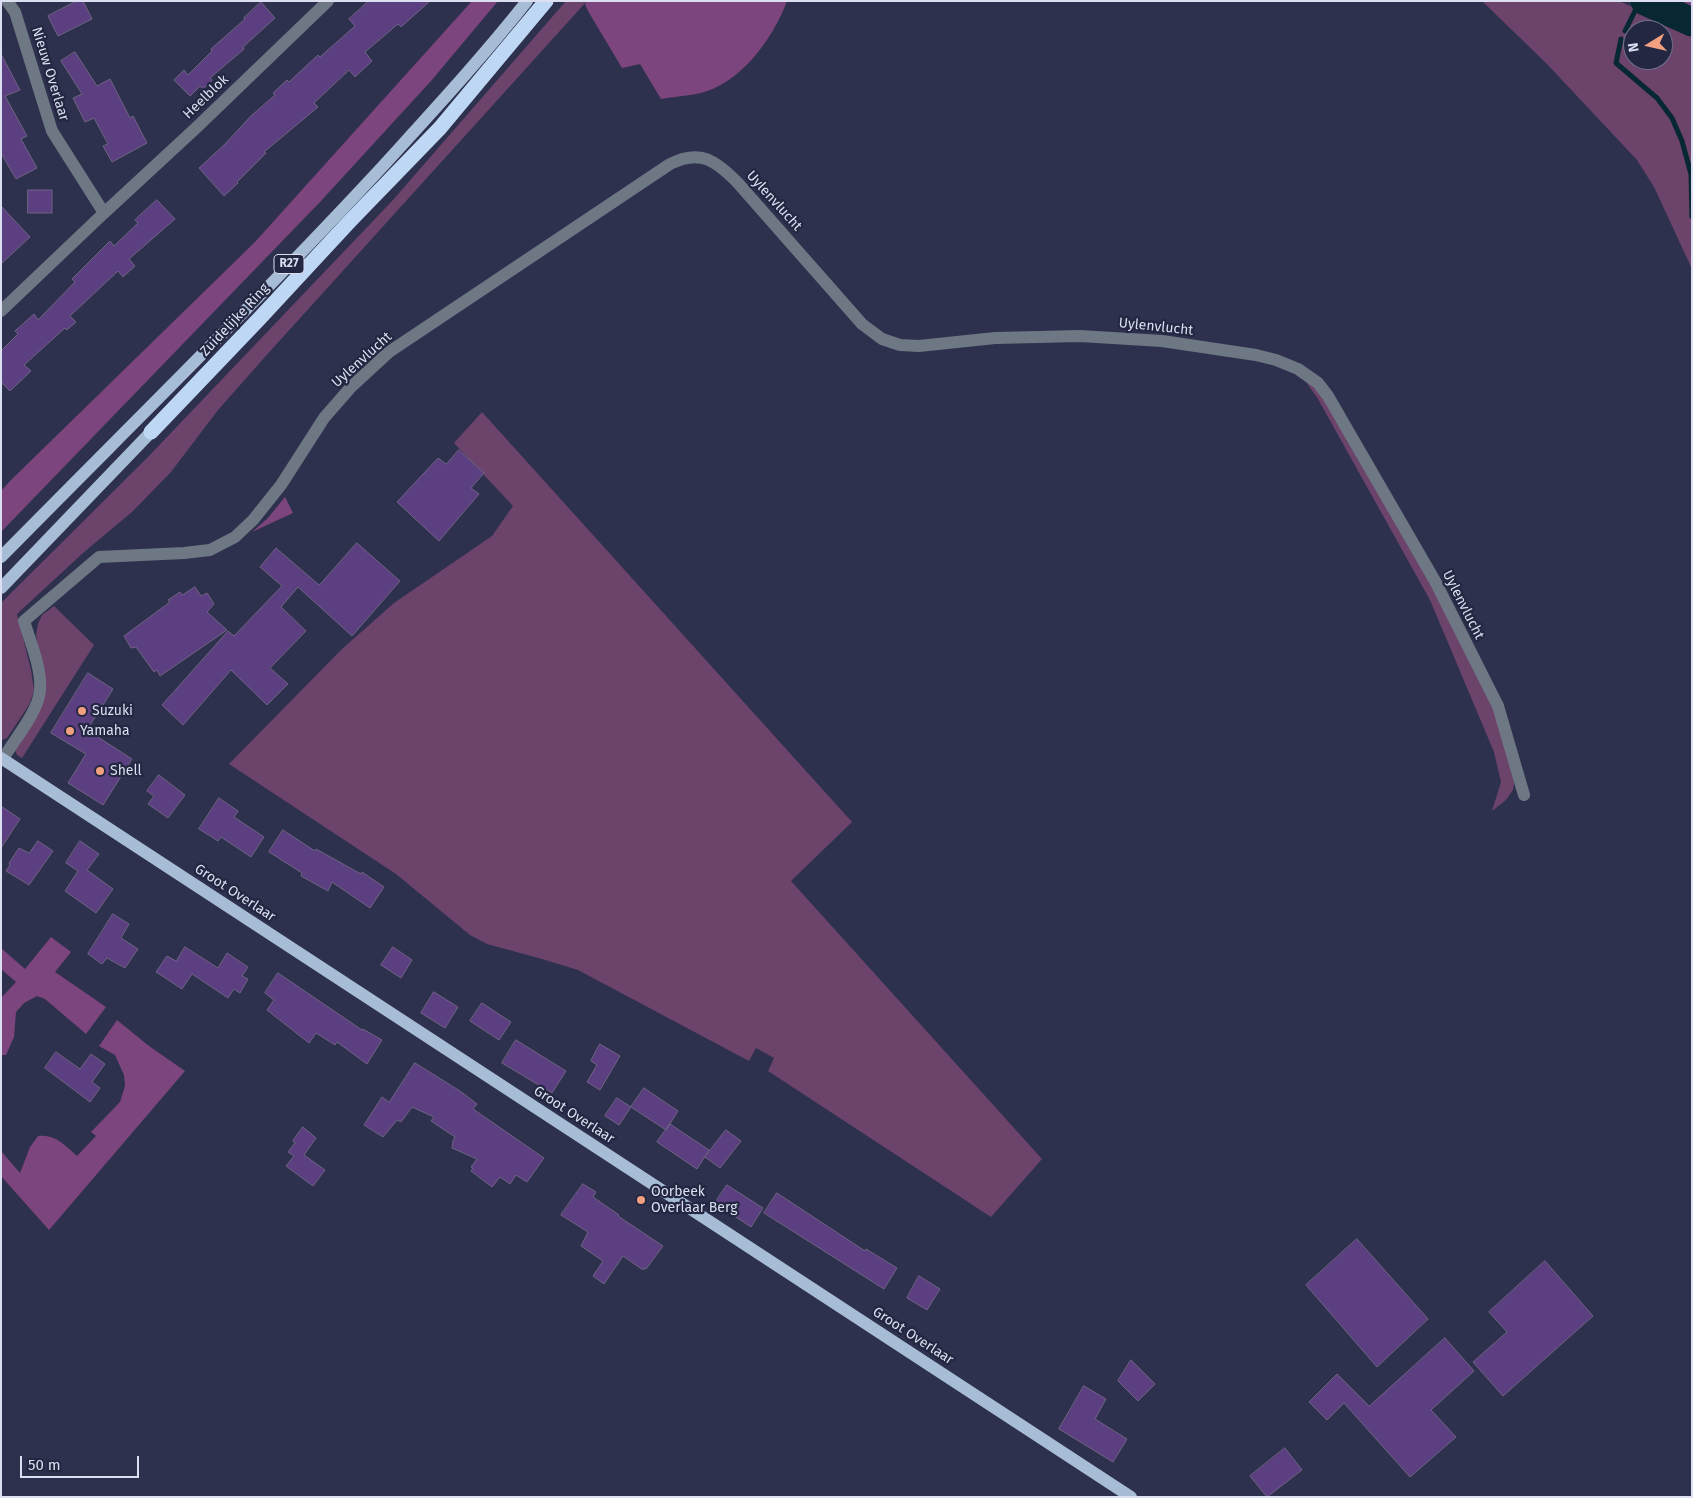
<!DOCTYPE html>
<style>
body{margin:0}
#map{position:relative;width:1693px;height:1498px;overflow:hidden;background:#2e314d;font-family:"Fira Sans",sans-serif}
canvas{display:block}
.frame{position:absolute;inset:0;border:2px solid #dbdff1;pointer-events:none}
.north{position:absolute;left:1623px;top:20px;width:50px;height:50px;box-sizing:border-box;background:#242742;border:1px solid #6d7188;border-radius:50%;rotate:261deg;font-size:14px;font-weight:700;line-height:20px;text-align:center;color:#dbdff1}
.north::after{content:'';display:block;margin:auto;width:18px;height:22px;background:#f2a080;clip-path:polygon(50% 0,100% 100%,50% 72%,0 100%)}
.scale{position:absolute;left:20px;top:1456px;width:119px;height:22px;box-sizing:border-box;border:2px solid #dbdff1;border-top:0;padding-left:6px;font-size:15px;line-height:18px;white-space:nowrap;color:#dbdff1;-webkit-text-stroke:4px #242742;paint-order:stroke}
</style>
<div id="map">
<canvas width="1693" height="1498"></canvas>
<div class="frame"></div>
<div class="north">N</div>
<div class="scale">50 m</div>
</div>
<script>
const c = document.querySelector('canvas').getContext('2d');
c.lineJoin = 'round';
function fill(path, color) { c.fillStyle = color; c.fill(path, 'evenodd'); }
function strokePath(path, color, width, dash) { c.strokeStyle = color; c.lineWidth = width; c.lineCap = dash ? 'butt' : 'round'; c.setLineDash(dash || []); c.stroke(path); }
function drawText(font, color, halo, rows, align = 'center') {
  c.font = font + ' "Fira Sans",sans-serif'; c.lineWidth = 4.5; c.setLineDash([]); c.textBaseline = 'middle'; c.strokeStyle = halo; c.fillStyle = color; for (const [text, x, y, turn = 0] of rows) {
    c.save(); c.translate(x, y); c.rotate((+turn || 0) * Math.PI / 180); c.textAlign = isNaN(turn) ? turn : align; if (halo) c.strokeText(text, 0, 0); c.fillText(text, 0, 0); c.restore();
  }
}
fill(new Path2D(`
 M566 1H587L264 358 218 410 171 472 132 512 83 553 17 614 31 670 34 691 29 705 7 738 1 740V603L147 458 393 200Z
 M1482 1H1619L1692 33V269L1654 187 1637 160 1547 64ZM1633 30H1663V60H1633Z
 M1304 379 1320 390 1426 572 1494 708 1515 777 1513 790 1506 800 1492 811 1501 782 1494 752 1430 600 1318 399Z
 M482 412 852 822 791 881 1042 1159 991 1217 768 1071 774 1058 756 1048 749 1061 578 970 542 959 487 944 470 935 396 874 229 764 342 649 394 603 492 536 513 506 454 443Z
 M54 606 94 645 22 758 17 755 15 750 46 688 36 635 38 624 42 615Z`), '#6c436b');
fill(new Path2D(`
 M472 1H498L431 81 320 202 1 532V491L10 481 255 242Z
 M587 1H787C774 36 744 79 707 91 693 96 676 96 661 99L640 64 622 68 588 11 585 4Z
 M1664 1H1692V14Z
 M285 497 293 513 252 532 267 519Z
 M51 937 71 952 55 972 106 1007 86 1034 45 999 37 996 24 1003 16 1012 14 1037 6 1055H1V998L16 982 1 969V948L25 969Z
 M117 1020 149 1046 185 1071 49 1230 1 1176V1151L20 1173 30 1147 38 1136C55 1134 65 1145 77 1156L96 1136 91 1132 120 1102 125 1086 124 1075 115 1055 99 1046Z`), '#7d457d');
strokePath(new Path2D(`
 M1652 4 1655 1
 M1625 31 1640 1
 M1621 39 1616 63 1657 98 1672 118 1682 141 1691 174 1692 217`), '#072733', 5);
strokePath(new Path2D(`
 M1645 1 1692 22`), '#072733', 29);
const building = new Path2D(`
 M77 1H83L92 19 58 36 48 16Z
 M369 1H430L401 27 398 24 365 52 372 61 355 77 349 70 314 103 318 107 264 152 266 153 237 182 238 183 224 196 199 168 225 144 251 116 275 95 273 93 287 80 289 82 318 55 320 57 355 26 349 19Z
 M261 2 275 18 243 47 244 49 210 78 212 80 203 89 200 86 190 96 174 80 184 70 188 75 212 51 211 49 245 19 244 18Z
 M75 52 97 86 110 79 130 118 133 116 147 143 112 162 103 146 108 144 94 118 85 122 73 98 82 94 61 61Z
 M1 54 20 90 5 96 27 136 21 139 37 168 16 179 1 153Z
 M28 190H52V213H28Z
 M157 200 175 219 129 259 135 266 123 277 118 271 70 316 76 322 67 330 65 328 24 365 31 371 10 391 1 382V351L18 334 15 331 34 314 38 320 75 282 72 279 110 241 114 246 138 223 135 220Z
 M1 206 30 237 1 264Z
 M459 450 484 473 471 488 479 494 439 541 397 502 438 458 446 464Z
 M357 543 400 581 352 636 298 587 281 607 306 631 270 668 288 684 267 705 231 670 183 725 162 705 228 631 234 636 282 586 260 567 276 548 319 585Z
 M195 587 201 596 207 593 214 604 207 612 227 630 160 676 157 670 154 672 136 647 131 648 124 636 170 602 168 600 180 592 182 595Z
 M88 673 113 689 87 730 132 759 103 805 68 783 86 754 51 733Z
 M159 775 185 795 168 818 148 804 154 796 147 791Z
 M219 798 238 811 234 817 264 837 251 857 221 837 218 841 199 829Z
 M1 806 20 819 1 848Z
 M283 830 315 851 316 849 361 874 362 872 384 887 370 908 332 882 328 891 301 876 302 873 269 852Z
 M38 841 53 851 29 885 6 871 10 865 9 863 19 848 29 853Z
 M80 841 99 854 87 870 113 889 96 913 65 891 78 871 66 863Z
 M113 914 129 924 121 938 138 949 125 968 107 958 102 964 88 954Z
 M185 947 218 968 227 953 248 967 242 976 248 979 240 993 234 989 228 998 192 974 182 989 156 972 167 956 176 961Z
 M393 947 412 960 401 978 381 965Z
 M278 973 362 1030 363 1029 382 1040 367 1064 337 1042 335 1045 316 1033 309 1043 267 1010 274 1000 265 993Z
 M434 992 458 1007 445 1028 421 1013Z
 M482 1003 511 1022 499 1040 470 1021Z
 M516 1040 566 1071 552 1093 502 1063Z
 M600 1044 620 1056 600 1090 587 1082 597 1065 591 1061Z
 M56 1052 80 1069 91 1054 105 1064 92 1082 100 1088 90 1102 45 1068Z
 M415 1063 460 1091 477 1104 473 1109 544 1158 527 1182 516 1175 510 1184 500 1177 492 1187 471 1171 473 1168 471 1167 477 1159 452 1148 453 1141 455 1137 431 1121 434 1117 412 1107 401 1122 397 1120 383 1137 364 1125 382 1097 389 1102Z
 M644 1088 678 1111 666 1130 631 1107Z
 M617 1098 631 1107 619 1125 605 1116Z
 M670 1124 709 1150 697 1169 657 1142Z
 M303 1127 316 1138 304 1155 325 1170 313 1186 286 1166 294 1156 288 1152 295 1143 293 1141Z
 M726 1130 741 1141 720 1168 705 1157Z
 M583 1184 596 1192 593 1197 619 1215 618 1216 663 1246 646 1269 644 1268 643 1270 623 1256 604 1284 593 1276 603 1261 581 1246 588 1232 561 1215Z
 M727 1185 763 1208 751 1227 715 1203Z
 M777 1193 865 1251 866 1249 897 1268 884 1289 764 1213Z
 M1357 1239 1428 1319 1377 1367 1306 1285Z
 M1545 1261 1593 1316 1503 1396 1473 1362 1507 1332 1489 1312Z
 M919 1276 940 1289 927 1310 907 1298Z
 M1445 1338 1474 1371 1431 1410 1456 1437 1410 1477 1344 1403 1327 1420 1309 1402 1337 1374 1369 1406Z
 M1131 1360 1155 1384 1138 1401 1118 1381Z
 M1084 1386 1106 1399 1095 1419 1127 1439 1113 1462 1059 1429Z
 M1285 1448 1302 1470 1267 1497 1250 1476Z`);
fill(building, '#5b3f80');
strokePath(building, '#6f6382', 1);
strokePath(new Path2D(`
 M104 213 197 127 328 1
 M1 311 104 213 52 131 15 12 7 1
 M3 759C14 740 39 711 40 690 42 669 30 641 24 621L99 557 184 553 210 550 235 537 253 520 281 485 324 418 351 387 389 352 670 164C700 149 715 160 737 182L862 324 882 339 900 345 919 346 995 338 1080 336 1162 341 1256 355 1276 360 1298 369 1318 383 1328 396 1435 581 1498 706 1524 795`), '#6e7884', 12);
strokePath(new Path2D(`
 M1 557C129 427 259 300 383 166 432 112 482 58 527 1
 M1 588 151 432
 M1 758 1131 1497`), '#a7bcd5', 12);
strokePath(new Path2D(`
 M151 432 259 319 350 221 440 128 546 1`), '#bdd7f4', 15);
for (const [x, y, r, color] of [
 [82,711,5,"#f2a080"],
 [70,731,5,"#f2a080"],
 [100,771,5,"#f2a080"],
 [641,1200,5,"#f2a080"]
]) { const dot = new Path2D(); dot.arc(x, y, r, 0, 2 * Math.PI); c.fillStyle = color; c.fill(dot); strokePath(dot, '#242742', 2); }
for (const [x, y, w] of [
 [289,264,30]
]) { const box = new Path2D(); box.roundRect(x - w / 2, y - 9.5, w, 19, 4); c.fillStyle = '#242742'; c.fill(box); strokePath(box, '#dbdff1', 1); }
drawText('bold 12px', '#dbdff1', null, [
 ["R27",289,264]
]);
drawText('14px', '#dbdff1', '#242742', [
 ["Nieuw Overlaar",50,74,73],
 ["Heelblok",206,97,-44],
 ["Uylenvlucht",774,201,48],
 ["Zuidelijke Ring",235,320,-47],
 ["Uylenvlucht",1156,327,6],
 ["Uylenvlucht",362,360,-42],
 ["Uylenvlucht",1463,605,63],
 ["Groot Overlaar",235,893,33],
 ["Groot Overlaar",574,1115,33],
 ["Groot Overlaar",913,1336,33]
]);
drawText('14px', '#dbdff1', '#242742', [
 ["Suzuki",92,711],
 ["Yamaha",80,731],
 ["Shell",110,771],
 ["Oorbeek",651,1192],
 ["Overlaar Berg",651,1208]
], 'left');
</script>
